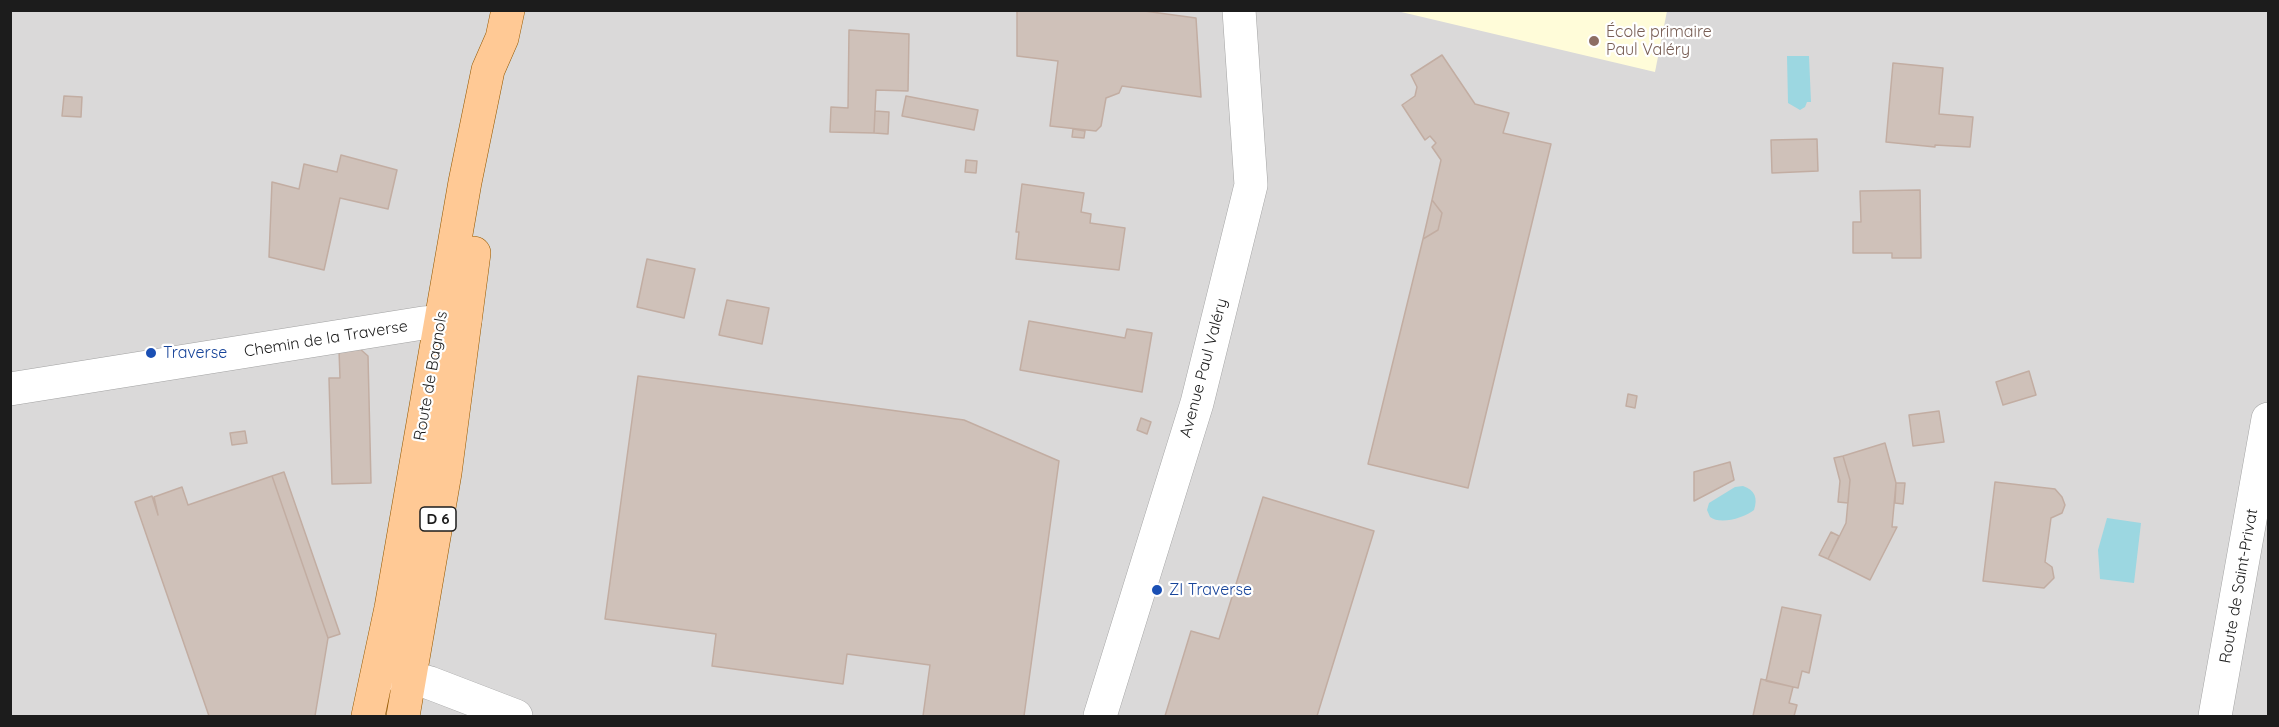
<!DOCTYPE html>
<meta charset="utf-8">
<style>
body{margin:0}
#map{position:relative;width:2279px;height:727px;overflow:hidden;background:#efe9e1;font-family:Quicksand,sans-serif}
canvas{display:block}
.frame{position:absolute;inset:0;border:12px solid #1c1c1c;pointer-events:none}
</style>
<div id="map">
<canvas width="2279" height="727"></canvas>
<div class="frame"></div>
</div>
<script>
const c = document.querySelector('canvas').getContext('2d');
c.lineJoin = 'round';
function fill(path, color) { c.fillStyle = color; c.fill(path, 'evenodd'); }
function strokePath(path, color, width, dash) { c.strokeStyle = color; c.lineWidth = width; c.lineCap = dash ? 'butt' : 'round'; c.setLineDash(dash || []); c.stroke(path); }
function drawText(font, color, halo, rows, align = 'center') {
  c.font = font + ' Quicksand,sans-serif'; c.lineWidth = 4.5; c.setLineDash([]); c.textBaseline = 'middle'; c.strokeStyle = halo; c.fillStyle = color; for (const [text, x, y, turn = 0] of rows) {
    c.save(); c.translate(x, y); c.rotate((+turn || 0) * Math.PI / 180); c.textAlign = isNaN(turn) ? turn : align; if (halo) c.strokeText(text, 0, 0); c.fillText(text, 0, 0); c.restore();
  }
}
fill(new Path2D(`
 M11 11H2268V716H11Z`), '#dad9d9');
fill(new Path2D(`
 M1397 11H1667L1655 72Z`), '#fffcd9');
fill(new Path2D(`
 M1787 56H1809L1811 102H1807L1805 107 1800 110 1788 103Z
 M1743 486C1755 490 1758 498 1754 510 1744 518 1720 525 1710 517L1707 510 1709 503 1735 487Z
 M2107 518 2141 523 2134 583 2100 579 2098 550Z`), '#9cd7e1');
const building = new Path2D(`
 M1017 10H1137L1196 18 1201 97 1122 86 1119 93 1106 98 1101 126 1096 131 1050 126 1058 61 1017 56Z
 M849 30 909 34 908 91 876 90 874 133 830 132 831 107 848 108Z
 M1442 55 1475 104 1509 113 1503 133 1551 144 1468 488 1368 464 1423 239 1438 230 1442 213 1432 200 1441 160 1432 147 1436 143 1430 136 1425 140 1402 105 1415 96 1417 87 1411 75Z
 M1893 63 1943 68 1939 114 1973 117 1970 147 1935 145V147L1886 142Z
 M64 96 82 97 81 117 62 116Z
 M906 96 978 110 974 130 902 116Z
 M875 111 889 112 888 134 874 133Z
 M1073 129 1085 131 1084 138 1072 137Z
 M1817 139 1818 171 1772 173 1771 140Z
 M341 155 397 170 388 209 340 198 324 270 269 257 272 182 299 189 304 164 337 172Z
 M966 160 977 161 976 173 965 172Z
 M1022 184 1084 193 1081 212 1091 214 1090 223 1125 228 1119 270 1016 259 1019 232H1016Z
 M1920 190 1921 258H1892V253H1853V222H1861L1860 191Z
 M1432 200 1442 213 1438 230 1423 239Z
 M647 259 695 269 684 318 637 307Z
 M727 300 769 308 762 344 719 335Z
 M1029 321 1125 338 1127 329 1152 333 1142 392 1020 370Z
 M359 348 368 356 371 483 332 484 329 378H340L339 350Z
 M2029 371 2036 395 2003 405 1996 382Z
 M638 376 964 420 1059 461 1024 716H923L930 665 847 654 843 684 712 666 716 634 605 619Z
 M1628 394 1637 396 1635 408 1626 406Z
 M1939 411 1944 442 1913 446 1909 415Z
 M1141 418 1151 422 1147 434 1137 430Z
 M245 431 247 443 232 445 230 433Z
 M1885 443 1896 483 1892 527H1897L1870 580 1828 559 1846 523 1850 480 1843 456Z
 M1843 456 1850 480 1848 503 1838 502 1840 481 1834 458Z
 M1730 462 1734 480 1694 501V472Z
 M284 472 340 634 328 638 272 476Z
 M272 476 328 638 315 716H209L135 502 152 496 158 515 154 497 182 487 188 505Z
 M1995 482 2055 489 2062 497 2065 505 2062 513 2051 518 2045 562 2052 567 2054 578 2044 588 1983 581Z
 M1896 483H1905L1903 504 1895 503Z
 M1263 497 1374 531 1317 716H1165L1191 631 1219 639Z
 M1831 532 1839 536 1828 559 1819 555Z
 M1782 607 1821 615 1809 673 1802 671 1798 688 1766 681Z
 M1761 679 1793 687 1789 703 1797 705 1794 716H1753Z`);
fill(building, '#cfc1b9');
strokePath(building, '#c2ada2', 1.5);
const minor = new Path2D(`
 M10 389 423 323 465 320
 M381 670 430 683 516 716
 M1100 716 1197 403 1251 185 1239 10
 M2215 716 2268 419`);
const major = new Path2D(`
 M368 716 391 608 465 182 488 70 502 38 508 10
 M403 716 445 473 474 253`);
strokePath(minor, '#a3a3a3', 34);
strokePath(major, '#945800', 34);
strokePath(minor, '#fff', 33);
strokePath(major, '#ffc995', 33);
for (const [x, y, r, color] of [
 [1594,41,6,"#8d6e63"],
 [151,353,6,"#1a4fb4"],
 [1157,590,6,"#1a4fb4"]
]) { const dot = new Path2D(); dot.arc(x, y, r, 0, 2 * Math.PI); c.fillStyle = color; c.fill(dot); strokePath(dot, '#fff', 2); }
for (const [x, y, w] of [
 [438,519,36]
]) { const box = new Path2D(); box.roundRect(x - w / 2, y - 12, w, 24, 4.5); c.fillStyle = '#fff'; c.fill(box); strokePath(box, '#1c1c1c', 1.5); }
drawText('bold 15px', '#1c1c1c', null, [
 ["D 6",438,519]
]);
drawText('16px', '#785e54', '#fff', [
 ["École primaire",1606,32],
 ["Paul Valéry",1606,50]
], 'left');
drawText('16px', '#1c1c1c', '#fff', [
 ["Chemin de la Traverse",326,339,-9],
 ["Avenue Paul Valéry",1204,368,-75],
 ["Route de Bagnols",431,376,-80],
 ["Route de Saint-Privat",2239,586,-80]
]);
drawText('16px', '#164399', '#fff', [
 ["Traverse",163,353],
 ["ZI Traverse",1169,590]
], 'left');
</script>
